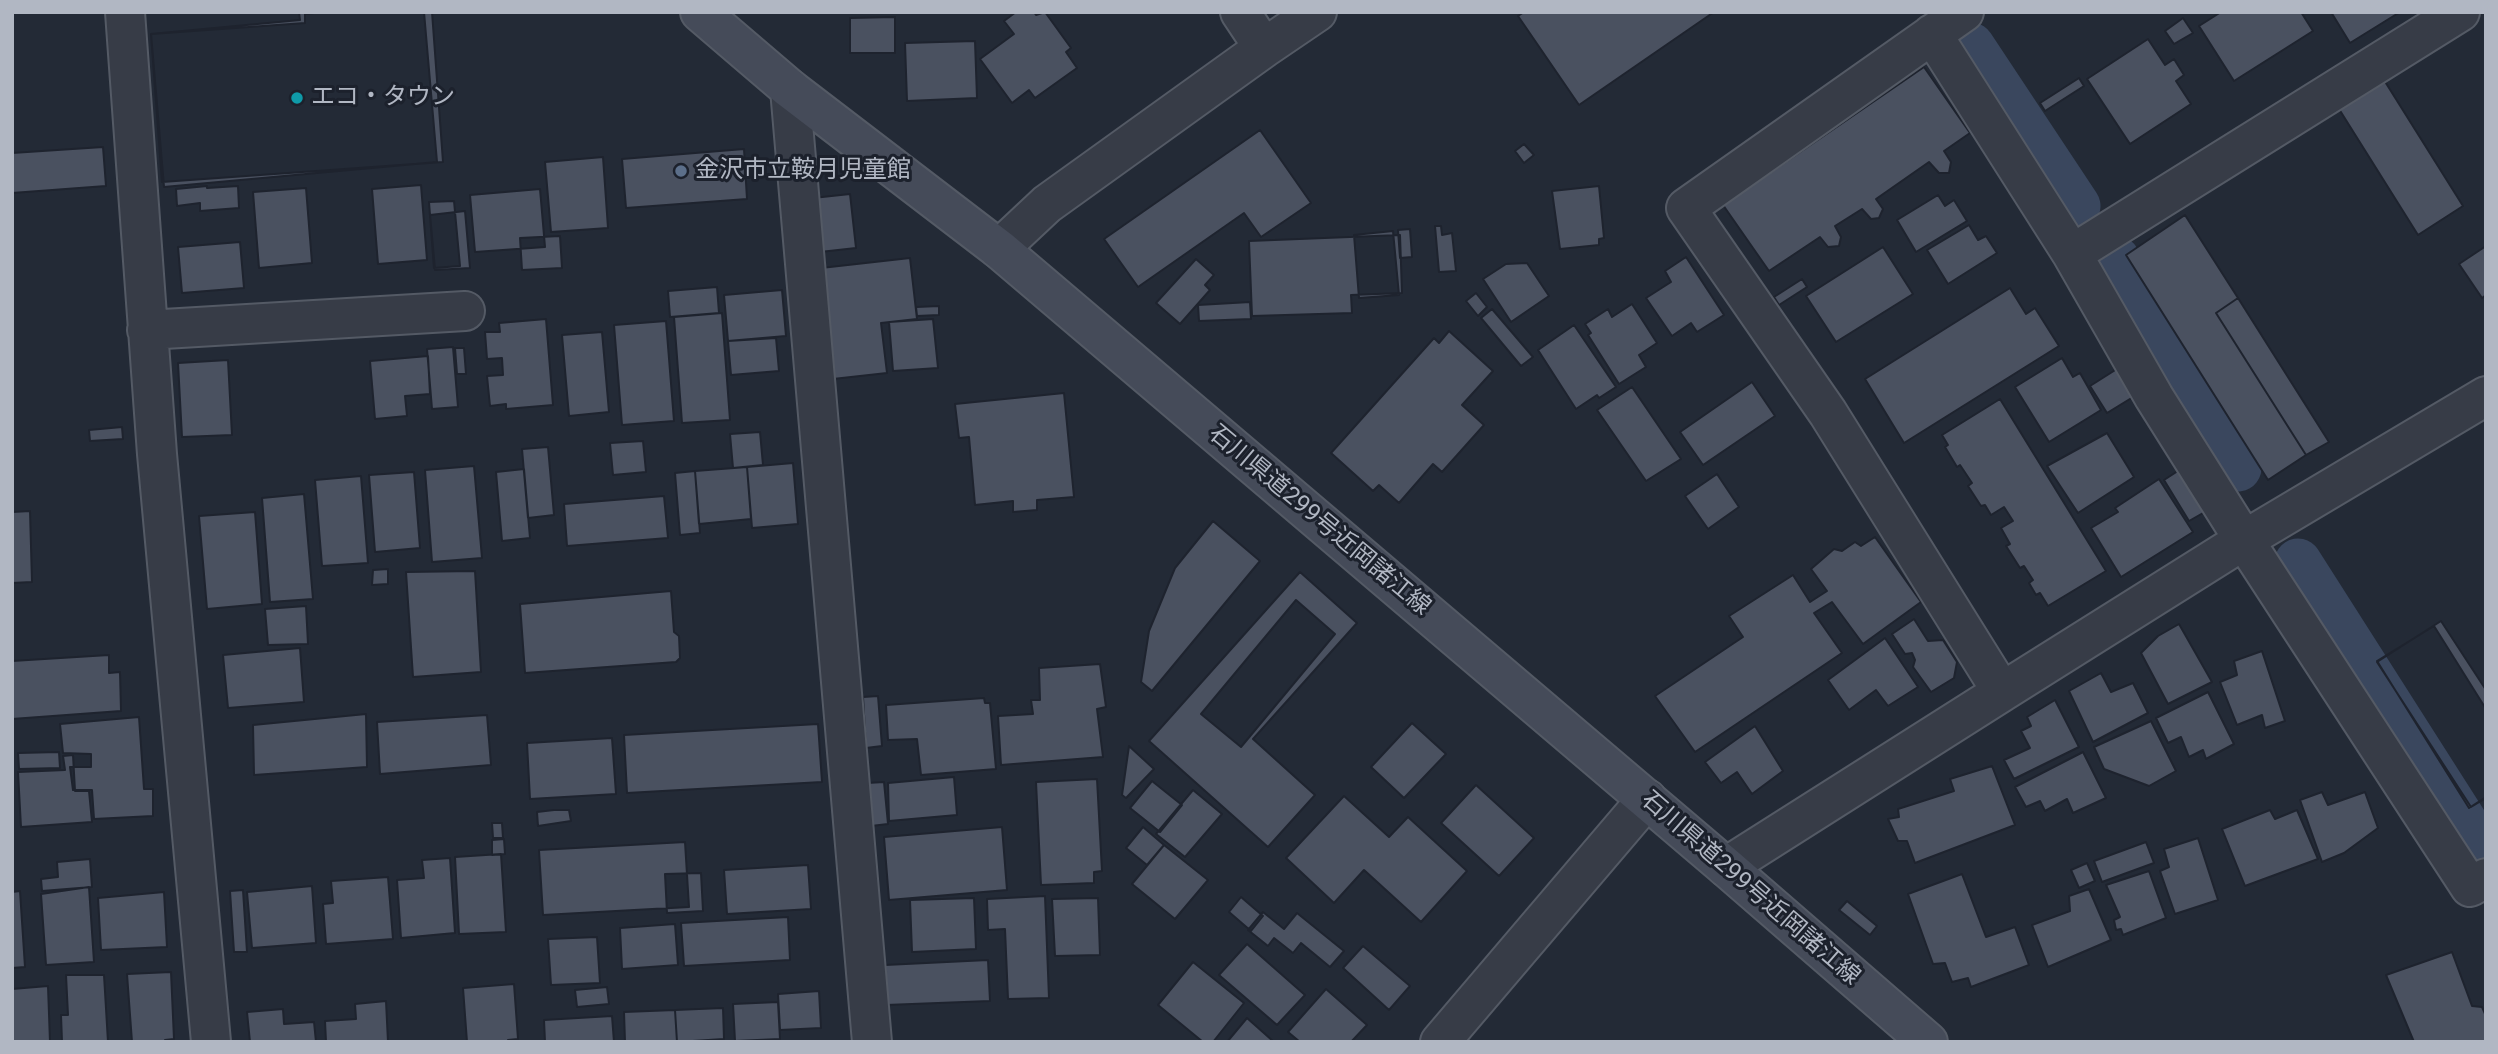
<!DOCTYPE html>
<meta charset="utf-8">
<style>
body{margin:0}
#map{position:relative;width:2498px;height:1054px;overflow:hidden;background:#232a36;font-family:Roboto,sans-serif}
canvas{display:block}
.frame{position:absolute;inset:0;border:14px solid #b1b7c3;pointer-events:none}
</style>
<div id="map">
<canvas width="2498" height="1054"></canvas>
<div class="frame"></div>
</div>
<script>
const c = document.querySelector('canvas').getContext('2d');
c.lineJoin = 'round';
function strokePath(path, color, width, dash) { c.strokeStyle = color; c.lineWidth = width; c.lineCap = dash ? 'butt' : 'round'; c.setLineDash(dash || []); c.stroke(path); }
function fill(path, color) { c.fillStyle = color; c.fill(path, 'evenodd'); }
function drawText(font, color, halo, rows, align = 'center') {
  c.font = font + ' Roboto,"Noto Sans JP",sans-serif'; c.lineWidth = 6; c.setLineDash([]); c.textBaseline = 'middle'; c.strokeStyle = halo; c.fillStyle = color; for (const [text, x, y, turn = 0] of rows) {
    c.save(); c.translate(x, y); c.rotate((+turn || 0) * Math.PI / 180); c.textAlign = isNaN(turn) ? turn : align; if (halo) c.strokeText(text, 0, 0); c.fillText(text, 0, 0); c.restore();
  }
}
strokePath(new Path2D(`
 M1971 46 2077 206
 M2117 260 2238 468
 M2298 562 2481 849`), '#3a475e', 47);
const building = new Path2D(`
 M299 12H424L437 162 164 187 151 34 300 20Z
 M323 12H432L443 162 162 182 151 34 305 23V14Z
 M1016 12H1034L1036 15 1045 12 1071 48 1066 52 1077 68 1035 98 1029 90 1012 103 980 59 1014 34 1004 21Z
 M1714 12 1579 105 1518 16 1524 12Z
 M2221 12H2301L2313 31 2234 81 2199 26Z
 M2331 12H2400L2350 43Z
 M895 17V53H850V18Z
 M2183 18 2193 33 2174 44 2165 31Z
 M2148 39 2165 65 2174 59 2184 75 2176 81 2191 104 2130 144 2087 79Z
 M975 41 977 98 907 101 905 43Z
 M1924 67 1970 133 1944 151 1951 162 1949 173H1939L1929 162 1876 199 1883 209 1879 218 1871 219 1862 209 1835 226 1841 237 1839 246 1828 247 1820 237 1769 271 1723 205Z
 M2079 78 2084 86 2045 111 2040 103Z
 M2384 80 2463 206 2418 235 2339 109Z
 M1260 130 1311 203 1261 237 1244 213 1138 287 1104 239Z
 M1524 144 1534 155 1524 163 1515 151Z
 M103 147 106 186 12 193V153Z
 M744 149 747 199 626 208 622 159Z
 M603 157 608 228 551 232 545 162Z
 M421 185 427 260 378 264 372 189Z
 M207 186V188L238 186 239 208 200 211V203L177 206 176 189Z
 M1599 186 1604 238 1599 239V245L1560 249 1552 191Z
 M306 188 312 263 259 268 253 192Z
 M540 189 545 247 475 252 470 195Z
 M850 194 856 248 820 252 813 198Z
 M1938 195 1945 206 1954 200 1967 221 1916 252 1897 220Z
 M454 201 460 266 434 268 429 202Z
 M465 211 470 268 435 270 430 215Z
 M2185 215 2238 298 2216 313 2306 455 2268 480 2126 255Z
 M1969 225 1978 240 1986 236 1997 253 1948 284 1927 250Z
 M1435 226H1441L1442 235 1452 233 1456 271 1439 272Z
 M1410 229 1412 257 1400 258 1398 230Z
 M1393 231 1399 295 1359 298 1354 235Z
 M1400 235 1402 293 1351 295 1352 313 1252 316 1249 241Z
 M560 236 562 268 522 270 520 238Z
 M240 242 244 288 182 293 178 247Z
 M2486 246V295L2482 298 2459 264Z
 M1883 247 1913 294 1836 342 1806 296Z
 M1686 257 1724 315 1697 332 1691 323 1672 336 1646 298 1671 282 1665 271Z
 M910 258 917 319 881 323 887 373 833 379 821 268Z
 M1196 259 1214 275 1205 285 1210 290 1180 324 1156 303Z
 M1527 263 1549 296 1511 322 1483 279 1506 264Z
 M1802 279 1807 287 1779 305 1774 297Z
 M717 287 719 313 670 317 668 291Z
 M2010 288 2026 314 2035 308 2059 346 1904 443 1865 379Z
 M782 290 786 336 728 341 724 295Z
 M1476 293 1487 307 1478 316 1466 301Z
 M2238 298 2329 442 2306 455 2216 313Z
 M1250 302 1251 319 1199 321 1198 305Z
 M1632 304 1657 343 1639 355 1646 367 1619 384 1588 335 1591 333 1585 324 1608 309 1612 317Z
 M939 306V315L917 316 916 307Z
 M1492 309 1533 357 1521 366 1481 318Z
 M722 313 730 420 682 423 674 317Z
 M546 319 553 405 506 409V404L490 406 487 376 503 375 502 358 487 359 485 332H500L499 323Z
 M933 319 938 368 893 371 889 322Z
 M666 321 674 421 622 425 614 325Z
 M1574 325 1616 387 1599 398 1597 395 1576 409 1538 350Z
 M1449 331 1493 371 1462 405 1484 425 1442 472 1433 464 1399 503 1379 485 1373 491 1331 453 1434 338 1439 343Z
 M602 332 609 412 569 416 562 335Z
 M776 338 779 371 731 375 728 341Z
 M453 347 458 407 432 409 427 349Z
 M455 348H464L466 374H457Z
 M428 356 430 394 405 396 407 416 375 419 370 361Z
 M2062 358 2073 377 2080 373 2101 410 2049 442 2015 387Z
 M228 360 232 435 182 437 178 363Z
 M2120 367 2138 394 2107 413 2090 386Z
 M1752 382 1775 416 1703 465 1680 432Z
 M1632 387 1681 459 1646 481 1597 410Z
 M1064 393 1074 497 1037 500V510L1013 512V501L975 505 969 437 959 438 955 404Z
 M2000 399 2106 571 2048 606 2040 593 2036 595 2029 583 2033 580 2024 566 2020 568 2006 546 2010 544 2001 528 2013 521 2004 507 1991 515 1985 505 1981 506 1968 486 1972 483 1960 465 1957 467 1945 447 1948 445 1942 435Z
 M122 427 123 439 90 441 89 430Z
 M760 432 763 465 733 468 730 434Z
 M2107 433 2134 477 2078 513 2047 466Z
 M643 441 646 472 613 475 610 443Z
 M548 447 554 515 528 518 522 449Z
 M793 463 798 524 752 528 747 467Z
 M474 466 482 558 432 562 425 470Z
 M747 467 751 519 699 524 695 471Z
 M2184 467 2210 509 2189 521 2164 480Z
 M524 469 530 538 502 541 496 472Z
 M695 471 700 533 680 535 675 473Z
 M414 472 420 548 375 552 369 475Z
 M1717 474 1739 507 1708 529 1685 496Z
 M361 476 368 563 322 566 315 480Z
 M2159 479 2193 532 2121 577 2091 528 2118 512 2115 508Z
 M304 494 313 599 270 602 262 498Z
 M664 496 668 538 567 546 564 504Z
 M30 511 32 582 12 583V512Z
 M255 512 262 604 207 609 199 516Z
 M1213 521 1260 561 1152 691 1141 682 1149 631 1175 568Z
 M1875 537 1921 602 1863 644 1832 602 1814 613 1842 653 1695 752 1655 696 1743 637 1729 616 1793 575 1810 602 1827 591 1811 569 1834 549 1842 551 1855 542 1861 546Z
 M388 569V584L372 585 373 570Z
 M475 571 481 672 413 677 406 572Z
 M1300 572 1357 623 1253 739 1315 795 1268 847 1149 741Z
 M671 591 674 632 679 636 680 658 676 662 525 673 520 604Z
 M1296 600 1335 634 1241 747 1201 714Z
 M306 606 308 644 268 645 265 609Z
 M1914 619 1928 641 1943 640 1957 662 1954 678 1931 692 1913 667 1915 660 1912 653 1905 654 1892 634Z
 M2441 621 2486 690V798L2471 807 2377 662Z
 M2179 624 2212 682 2168 704 2141 653 2158 636Z
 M2434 626 2486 709V797L2469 808 2377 661Z
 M1885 638 1918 687 1888 706 1876 690 1849 710 1828 680Z
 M300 648 304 702 228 708 223 655Z
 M2262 651 2285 721 2265 728 2262 715 2237 725 2220 682 2237 675 2234 661Z
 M109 655V673L120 672 121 711 12 719V661Z
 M1100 664 1106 707 1097 709 1103 757 1001 765 998 716 1033 714 1031 700H1040L1039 668Z
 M2101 673 2111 692 2133 683 2148 713 2093 742 2069 691Z
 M2208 692 2234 744 2206 759 2203 750 2189 757 2181 737 2168 743 2156 718Z
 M878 696 882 746 866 748 863 697Z
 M984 698 985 703H990L996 769 921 775 917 739 888 740 886 705Z
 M2055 700 2079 747 2014 779 2004 760 2030 748 2021 731 2031 726 2027 717Z
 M366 714 367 767 254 775 253 725Z
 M487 715 491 765 380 774 377 722Z
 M139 717 144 789H153V816L94 819 92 790H73L70 767H91V754L63 753 60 724Z
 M2151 721 2176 771 2149 786 2104 769 2094 747Z
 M1412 723 1446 754 1404 798 1371 767Z
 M818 724 822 782 627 793 624 735Z
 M1755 726 1783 771 1752 794 1737 772 1721 783 1705 762Z
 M612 738 616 794 530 799 527 743Z
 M1129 746 1154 769 1126 798 1122 795Z
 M59 752 60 768 19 769 18 753Z
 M2083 752 2106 798 2073 813 2067 799 2045 811 2040 801 2026 807 2015 787Z
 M73 755 75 791H89L92 822 21 827 18 772 65 770 63 756Z
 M1992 766 2015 825 1915 863 1907 841H1898L1888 819 1899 817 1898 809 1954 791 1950 779Z
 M954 777 957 815 889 821 888 783Z
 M1097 779 1102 871 1094 872V883L1041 885 1036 782Z
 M1152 781 1182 805 1160 832 1130 808Z
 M884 782 888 824 871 826 867 783Z
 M1476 785 1534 838 1499 876 1441 823Z
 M1193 790 1222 814 1185 857 1156 834Z
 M2322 792 2328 805 2365 792 2378 828 2344 853 2322 862 2300 800Z
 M1344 796 1389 837 1408 817 1467 871 1421 922 1364 870 1334 903 1286 858Z
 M554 810H569L571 821 538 826 537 812Z
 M2270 810 2275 819 2297 810 2318 859 2245 886 2222 829Z
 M492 823H502L503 838H493Z
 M1002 827 1007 890 889 900 884 837Z
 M1143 827 1164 845 1147 865 1126 848Z
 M2198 838 2218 900 2175 914 2160 871 2169 867 2164 849Z
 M504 839 505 854 492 855V840Z
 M685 842 689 907 543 915 539 850Z
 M2146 842 2154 863 2102 882 2094 861Z
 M1164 845 1208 880 1175 919 1132 884Z
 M501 854 506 932 459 934 455 857Z
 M450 858 455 933 401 938 397 880 424 878 422 860Z
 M90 859 92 887 42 891 41 879 58 877 57 862Z
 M2087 863 2095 881 2079 888 2071 870Z
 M808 865 811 909 727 914 724 870Z
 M2149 871 2166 918 2123 935 2121 929 2116 930 2114 920 2120 917 2106 885Z
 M701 873 703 911 667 913 665 874Z
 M1962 874 1986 937 2015 927 2029 965 1971 987 1968 978 1952 982 1945 963 1933 964 1908 894Z
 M388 877 393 939 326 944 323 904 333 903 331 881Z
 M312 886 316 943 252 948 247 892Z
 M89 887 94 962 46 965 41 894Z
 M2089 889 2111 940 2048 967 2032 925 2070 911 2069 896Z
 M243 890 247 952H234L230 891Z
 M20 891 25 967 12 968V892Z
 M164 892 167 947 101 950 98 898Z
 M1045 896 1049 998 1008 999 1005 929 988 930 987 899Z
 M1241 897 1263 916 1251 931 1229 912Z
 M974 898 976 949 912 952 910 900Z
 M1098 898 1100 955 1055 956 1052 899Z
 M1847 901 1877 926 1870 935 1839 910Z
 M1263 912 1284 929 1297 913 1344 951 1330 967 1301 943 1293 953 1274 938 1268 946 1248 930Z
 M788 917 790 960 684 966 681 923Z
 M675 924 678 965 622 969 620 928Z
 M597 937 600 983 551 985 548 939Z
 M1247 944 1305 995 1277 1025 1219 975Z
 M1363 946 1410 986 1389 1010 1343 968Z
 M2452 952 2472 1006 2482 1007 2486 1016V1042H2414L2386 975Z
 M988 960 990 1001 886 1005 885 965Z
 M1193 962 1244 1003 1213 1042H1203L1158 1005Z
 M171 972 174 1039 165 1040V1042H132L127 974Z
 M66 975H104L108 1042H62L61 1015H68Z
 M514 984 518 1039 508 1040V1042H467L463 988Z
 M48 986 50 1042H12V989Z
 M607 987 609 1004 577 1007 575 990Z
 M1326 989 1367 1025 1351 1042H1300L1288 1032Z
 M819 991 821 1028 780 1030 778 994Z
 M386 1001 388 1042H326L325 1021 356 1019 355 1004Z
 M778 1002 780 1039 735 1041 733 1004Z
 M723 1008 724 1039 677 1042 675 1010Z
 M283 1009 284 1024 314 1022 316 1042H250L247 1012Z
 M675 1010 677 1042H625L624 1012Z
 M612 1016 614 1042H545L544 1020Z
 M1247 1018 1274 1042H1227Z`);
fill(building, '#4a5160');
strokePath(building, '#1e232e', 2);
const street = new Path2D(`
 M125 12 157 454 211 1042
 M1240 12 1264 48
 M1964 12 1686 208 1828 413 2002 692 2244 540 2486 396
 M1932 34 2072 254 2154 397 2244 540 2470 887 2486 878
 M790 89 872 1042
 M999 249 1047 204 1264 48 1317 12
 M2072 254 2460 12
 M147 330 465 311
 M1726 867 2002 692
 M1440 1042 1647 799`);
const secondary = new Path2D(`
 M700 12 790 89 999 249 1726 867 1928 1042`);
strokePath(street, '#545a65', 42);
strokePath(secondary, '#545a65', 42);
strokePath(street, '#373c47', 38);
strokePath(secondary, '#454b59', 38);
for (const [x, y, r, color] of [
 [297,98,7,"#0f9aa8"],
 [681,171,7,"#5c6f8a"]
]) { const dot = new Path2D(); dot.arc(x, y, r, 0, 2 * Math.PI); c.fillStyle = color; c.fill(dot); strokePath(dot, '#1c212c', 2.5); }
drawText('24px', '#b1b7c3', '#1c212c', [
 ["エコ・タウン",311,98],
 ["金沢市立鞍月児童館",695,171]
], 'left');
drawText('24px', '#b1b7c3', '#1c212c', [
 ["石川県道299号近岡諸江線",1319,521,40],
 ["石川県道299号近岡諸江線",1750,889,41]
]);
</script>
